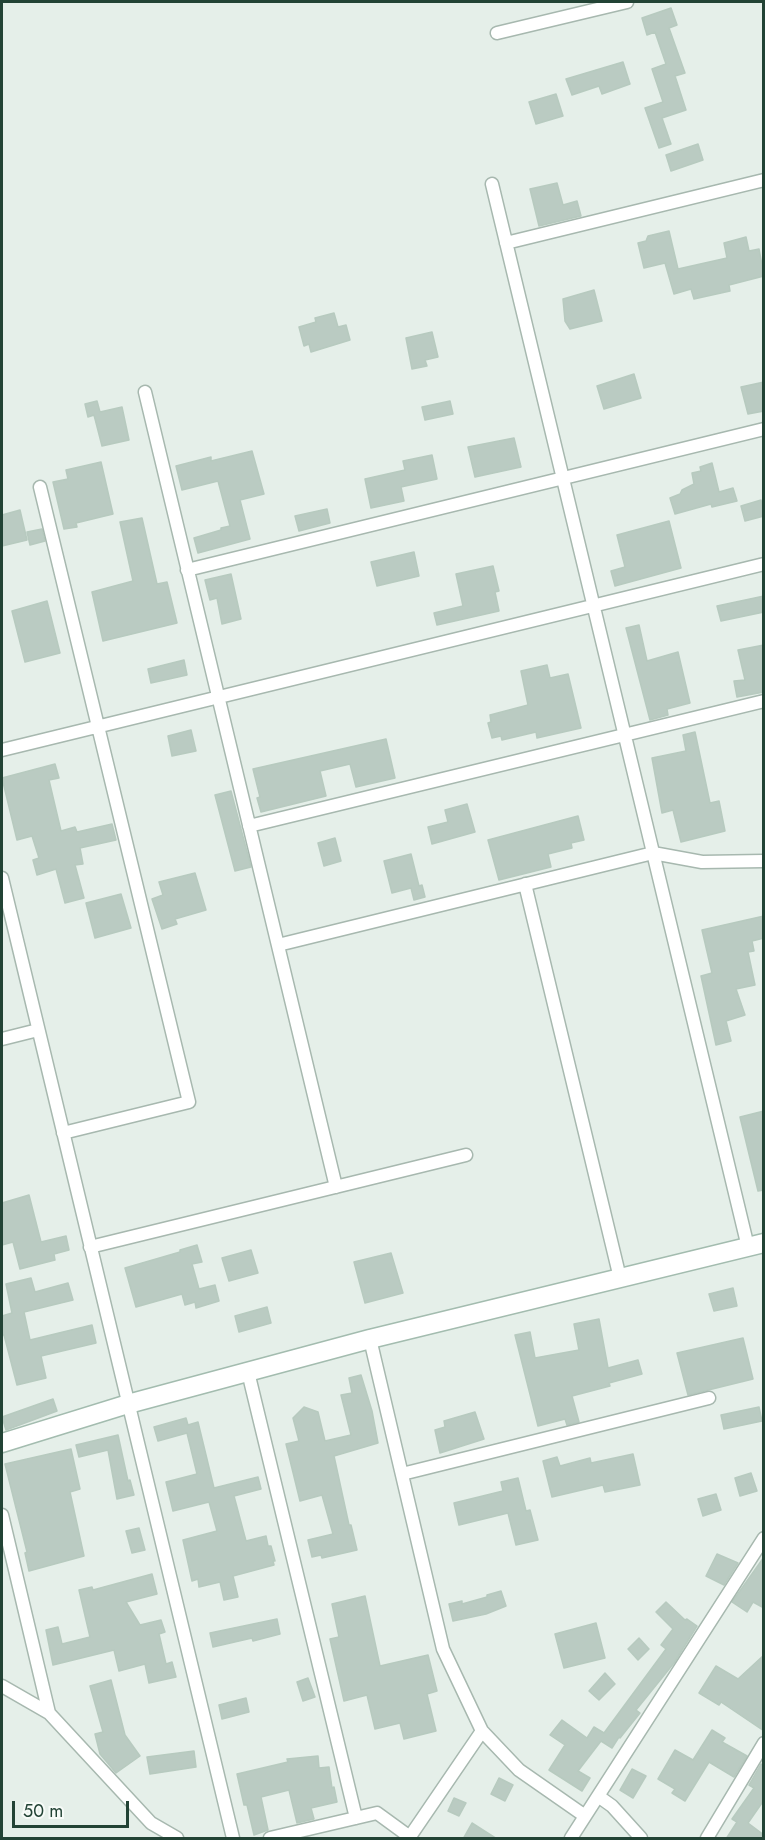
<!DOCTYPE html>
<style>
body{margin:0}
#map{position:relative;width:765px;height:1840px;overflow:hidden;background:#e5efe9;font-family:Jost,sans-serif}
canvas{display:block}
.frame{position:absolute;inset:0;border:3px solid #224335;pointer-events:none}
.scale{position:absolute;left:12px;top:1801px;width:117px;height:27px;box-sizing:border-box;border:3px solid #224335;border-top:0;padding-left:8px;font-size:18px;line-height:21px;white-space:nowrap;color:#224335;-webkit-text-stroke:4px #f7fbf8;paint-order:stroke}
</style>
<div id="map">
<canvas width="765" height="1840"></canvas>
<div class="frame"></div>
<div class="scale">50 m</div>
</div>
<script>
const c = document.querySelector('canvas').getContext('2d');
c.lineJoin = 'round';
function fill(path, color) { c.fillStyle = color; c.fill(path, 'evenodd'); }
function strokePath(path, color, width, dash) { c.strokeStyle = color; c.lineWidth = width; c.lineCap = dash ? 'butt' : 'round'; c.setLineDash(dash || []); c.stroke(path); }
const building = new Path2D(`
 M671 8 677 25 669 28 685 73 675 76 686 110 662 118 671 144 659 148 645 108 663 102 652 69 666 64 655 32 647 35 642 18Z
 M623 62 630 84 602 94 599 86 572 95 566 79Z
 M556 94 563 116 536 124 529 102Z
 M698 144 703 160 671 171 666 155Z
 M557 183 563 205 577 201 581 216 539 226 530 189Z
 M669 231 678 269 727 258 724 243 746 237 749 251 759 249 764 276 729 285 730 291 694 299 691 289 674 294 665 263 644 268 638 243 646 241 648 236Z
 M594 290 602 321 570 329 565 321 563 299Z
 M334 313 338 327 346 325 350 340 311 352 309 344 304 346 299 327 316 322 315 318Z
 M432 332 438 357 425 360 427 366 412 369 406 338Z
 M634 374 641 398 604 409 597 386Z
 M764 382V411L748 414 741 387Z
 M97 401 100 412 122 407 129 440 102 446 94 415 88 417 85 404Z
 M450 401 453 414 425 420 422 407Z
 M514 438 521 467 475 477 468 447Z
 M252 451 264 494 240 500 250 539 198 553 194 538 221 530V528L230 526 218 481 182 490 176 466 211 457V461Z
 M432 455 437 479 401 487 404 501 371 508 365 479 405 470 403 461Z
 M101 462 113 514 76 523 77 527 64 529 53 482 68 479 66 470Z
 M712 463 719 492 733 488 737 501 712 507 711 504 675 514 670 498 680 494 682 490 694 484 692 473 701 471 700 467Z
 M761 500 764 516 745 521 741 506Z
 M327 509 330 523 299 531 295 516Z
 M20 510 27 540 2 546V515Z
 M142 518 157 584 167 582 177 623 103 641 92 592 133 581 120 522Z
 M669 521 681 568 615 586 611 571 625 567 617 535Z
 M42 529 45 541 30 545 27 532Z
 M414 552 419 576 377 586 371 562Z
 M493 566 499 591 495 592 499 611 437 625 434 613 463 606 456 574Z
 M231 574 241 619 222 624 217 598 210 600 205 580Z
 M764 596V612L721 621 717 606Z
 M47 601 60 653 25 662 12 611Z
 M639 625 647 661 678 652 690 703 667 709 668 715 650 720 626 628Z
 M764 645V692L737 697 734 681 745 680 738 650Z
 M184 660 187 675 151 683 148 669Z
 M547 665 550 678 568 674 581 728 537 738 536 732 502 740 501 736 492 738 488 723 491 722 490 715 528 705 521 671Z
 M191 730 196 751 172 756 168 736Z
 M695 732 710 803 719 801 725 831 681 842 673 810 662 813 652 758 686 751 683 735Z
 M386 739 395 778 356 787 350 764 320 771 326 796 261 812 257 798 260 797 253 769Z
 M55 764 59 778 49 780 61 831 75 827 77 832 112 824 116 840 80 848 83 864 75 865 84 898 65 903 56 869 37 875 33 860 39 858 32 836 17 840 2 778Z
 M231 791 251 867 235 871 215 795Z
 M467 804 475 832 432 844 428 827 448 822 445 810Z
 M578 816 584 840 571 843 572 848 548 854 551 867 499 880 488 840Z
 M335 838 341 861 324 866 318 843Z
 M411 854 419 886 422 885 425 897 414 900 411 888 392 893 384 861Z
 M195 873 206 910 175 919 177 924 162 929 152 899 163 895 159 882Z
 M121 894 131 928 95 938 86 903Z
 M764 916V938L752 941 754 951 748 952 755 985 736 989 745 1015 726 1021 731 1041 716 1045 701 976 712 973 702 930Z
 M764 1111V1190L758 1191 740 1117Z
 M29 1195 41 1242 66 1236 69 1250 54 1254 55 1260 20 1269 13 1242 2 1245V1203Z
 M197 1245 202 1262 192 1264 199 1289 215 1285 219 1301 196 1308 195 1302 185 1305 182 1294 136 1307 125 1268 180 1252V1250Z
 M251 1250 258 1273 229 1281 222 1258Z
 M391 1253 403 1293 365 1303 354 1262Z
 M31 1278 35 1292 68 1283 73 1300 24 1312 30 1340 92 1325 96 1343 41 1356 46 1378 17 1385 4 1335H2V1316L12 1313 6 1284Z
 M733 1288 737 1306 714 1311 709 1294Z
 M267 1307 271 1323 239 1332 235 1316Z
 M599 1319 608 1368 638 1360 642 1374 609 1383 610 1386 572 1396 579 1422 567 1425 565 1419 538 1426 515 1335 530 1332 535 1358 579 1350 574 1324Z
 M743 1338 753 1379 688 1395 677 1353Z
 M361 1375 372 1411 378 1443 334 1456 349 1525H351L357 1550 322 1558 321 1555 312 1557 308 1540 333 1534 322 1495 300 1501 286 1444 299 1441 293 1418 304 1407 318 1412 325 1441 351 1435 341 1395 352 1393 349 1378Z
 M53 1399 57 1411 6 1430 2 1417Z
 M759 1407 762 1421 724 1429 721 1415Z
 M475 1412 484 1439 440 1453 435 1430 445 1427 444 1421Z
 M186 1418 188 1425 198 1422 214 1488 258 1477 261 1489 234 1496 246 1541 266 1536 268 1546H271L275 1561H273L274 1565 233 1576 238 1597 224 1600 220 1582 199 1587 198 1579 192 1581 183 1540 217 1531 209 1502 173 1511 166 1482 197 1474 187 1433 158 1441 154 1427Z
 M118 1435 128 1481 130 1480 134 1495 117 1499 108 1450 79 1457 76 1445Z
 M71 1449 80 1489 70 1492 84 1556 29 1571 25 1553 27 1552 5 1464Z
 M633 1454 640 1485 605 1492 603 1485 552 1497 543 1461 557 1457 560 1466 590 1458 591 1463Z
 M751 1473 757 1491 740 1496 735 1478Z
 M518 1478 526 1511 530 1510 538 1540 516 1545 508 1513 459 1525 454 1503 503 1491 501 1482Z
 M716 1494 721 1510 703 1516 698 1499Z
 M139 1528 145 1550 132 1553 126 1531Z
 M717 1554 738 1563 724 1585 706 1576Z
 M764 1557V1608L753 1602 747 1612 732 1602Z
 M152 1574 157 1594 126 1602 140 1625 161 1620 165 1632 159 1634 166 1664 172 1662 176 1677 149 1683 145 1664 119 1671 114 1650 53 1665 46 1630 58 1627 62 1644 90 1637 79 1590 92 1587 93 1590Z
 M501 1591 506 1606 486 1614 453 1621 449 1604 462 1601V1604L487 1597V1595Z
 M365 1596 380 1666 428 1655 437 1691 427 1694 436 1731 404 1739 400 1723 375 1729 367 1695 344 1701 330 1639 339 1637 332 1604Z
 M666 1602 685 1620 687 1619 697 1626 674 1663 636 1710 640 1713 620 1738 619 1737 612 1748 601 1741 578 1771 590 1778 582 1791 549 1770 565 1745 550 1735 562 1720 587 1738 594 1727 604 1733 666 1649 661 1645 673 1629 656 1612Z
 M277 1619 280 1634 253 1641 252 1638 213 1647 210 1633Z
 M596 1623 605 1658 564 1668 555 1634Z
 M639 1638 649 1649 638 1660 628 1649Z
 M764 1655V1731L721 1702 719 1705 699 1693 716 1666 738 1679Z
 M605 1673 615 1684 599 1700 589 1691Z
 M308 1678 315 1697 303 1701 297 1682Z
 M111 1680 125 1735 140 1756 116 1773 100 1754 95 1734 103 1732 90 1686Z
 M246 1698 249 1712 222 1719 219 1705Z
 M712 1730 725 1738 722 1742 747 1756 734 1777 709 1762 685 1801 672 1793 675 1789 658 1779 675 1750 693 1760Z
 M194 1751 196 1767 150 1774 147 1757Z
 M318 1756 319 1768 329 1767 332 1788 334 1787 337 1802 311 1808 314 1819 297 1823 289 1790 261 1797 268 1830 254 1835 247 1805H244L237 1774 288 1762 287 1759Z
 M761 1764 764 1766V1800L748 1823 764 1835V1839H726L737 1822 732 1819 754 1788 749 1785Z
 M632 1769 646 1776 633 1798 620 1790Z
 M499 1778 513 1785 505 1801 491 1794Z
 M454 1798 466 1803 459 1816 448 1811Z
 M472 1823 497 1839H463Z`);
fill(building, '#bacbc2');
strokePath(building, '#b7cabf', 1.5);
const street = new Path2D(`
 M497 33 627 2
 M492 184 748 1247
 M506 243 764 180
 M145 392 336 1187
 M40 487 189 1102 63 1133
 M187 570 764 429
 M2 750 764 564
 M249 826 764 701
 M2 878 233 1838
 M525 884 620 1278
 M278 945 653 853 702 862 764 861
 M2 1039 38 1030
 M90 1247 466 1155
 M370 1339 443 1649 482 1731 519 1770 585 1816
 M248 1372 356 1818
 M402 1474 709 1398
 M2 1515 49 1713
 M2 1686 49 1713 151 1823 177 1838
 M598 1796 612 1806 641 1838
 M270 1838 377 1813 410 1837
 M409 1838 482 1731
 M571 1838 764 1538
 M707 1838 764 1743`);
const secondary = new Path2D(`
 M2 1443 128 1404 370 1339 764 1243`);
strokePath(street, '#a7b8af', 15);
strokePath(secondary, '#a3bcaf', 21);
strokePath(street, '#fff', 12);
strokePath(secondary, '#fff', 18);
</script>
